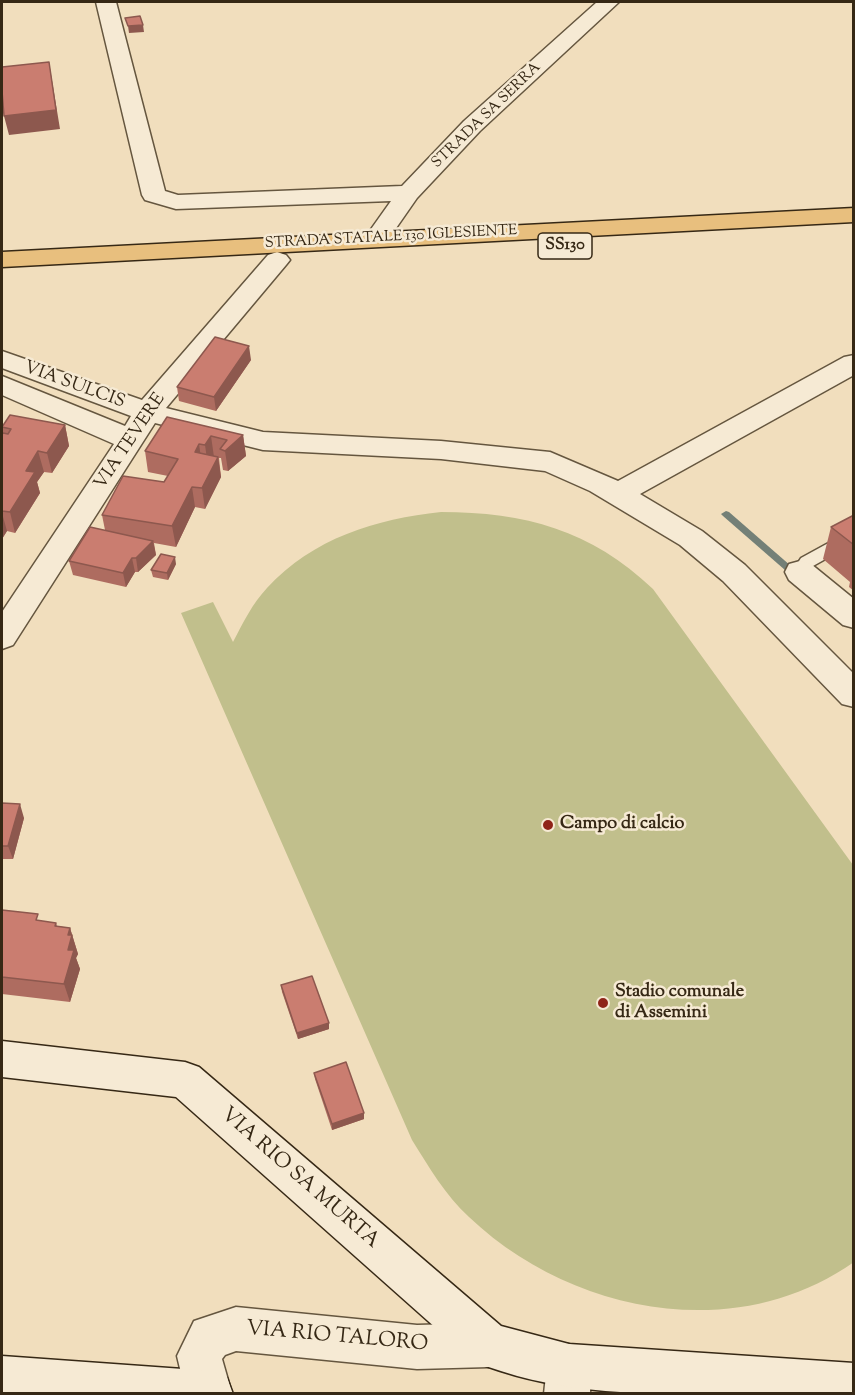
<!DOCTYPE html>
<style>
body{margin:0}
#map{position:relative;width:855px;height:1395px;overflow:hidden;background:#f1debd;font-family:"Sorts Mill Goudy",serif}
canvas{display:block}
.frame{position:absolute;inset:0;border:3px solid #362815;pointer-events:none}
</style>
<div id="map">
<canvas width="855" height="1395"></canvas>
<div class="frame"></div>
</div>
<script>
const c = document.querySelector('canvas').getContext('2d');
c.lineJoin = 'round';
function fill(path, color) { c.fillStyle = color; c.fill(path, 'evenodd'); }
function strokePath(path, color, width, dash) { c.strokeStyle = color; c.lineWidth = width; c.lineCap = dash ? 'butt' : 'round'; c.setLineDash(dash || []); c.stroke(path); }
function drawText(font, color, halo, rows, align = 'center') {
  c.font = font + ' "Sorts Mill Goudy",serif'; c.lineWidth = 5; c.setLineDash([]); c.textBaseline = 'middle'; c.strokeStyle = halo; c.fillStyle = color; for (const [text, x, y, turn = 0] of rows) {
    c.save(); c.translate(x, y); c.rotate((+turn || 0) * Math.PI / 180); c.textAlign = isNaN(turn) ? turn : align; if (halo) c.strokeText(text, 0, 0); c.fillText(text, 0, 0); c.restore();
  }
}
fill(new Path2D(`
 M441 512C525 512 591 530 653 589L853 865 854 1262C735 1346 570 1313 469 1217 445 1195 429 1167 412 1140L181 613 213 602 233 642C243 623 252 604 267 588 313 538 376 519 441 512Z`), '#c1bf8c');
fill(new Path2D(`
 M726 511 729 512 799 573 801 575 799 577H793L723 516 721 514Z`), '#748077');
const lane = new Path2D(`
 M854 529V543L813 566 806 576H794L792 572 801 558Z`);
const street = new Path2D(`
 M96 2H116L165 191 178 195 402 186 464 121 597 2H619L480 131 417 198 385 244 376 246 367 244 364 239 391 201 176 209 145 200 142 195Z
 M277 252 286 255 290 260 286 265 166 408 263 432 441 441 550 452 618 481 844 357 854 355V375L640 494 702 531 745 565 854 674V707L842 704 723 581 680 545 590 491 545 471 441 459 263 450 155 423 13 645 2 649V612L114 444 2 395V376L125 426 131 416 2 368V351L142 400 268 255Z
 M800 561 811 564 854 599V628L843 625 789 580 785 572 789 564Z
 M236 1307 417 1325 489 1323 505 1329 511 1345 505 1361 489 1367 417 1369 236 1351 225 1355 222 1359 232 1394H186L177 1356 194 1321Z
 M569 1344 585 1350 591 1366 590 1394H544L547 1366 553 1350Z`);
const secondary = new Path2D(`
 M2 1041 185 1062 199 1067 501 1326 569 1344 854 1363V1394C806 1394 759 1394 712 1394 628 1394 552 1393 473 1361L176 1097 2 1077Z
 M2 1356 211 1371 227 1378 233 1394H2Z`);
const primary = new Path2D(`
 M854 208V222L2 267V252Z`);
strokePath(lane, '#65563f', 3);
strokePath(street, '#65563f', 3);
strokePath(secondary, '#362815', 3);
strokePath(primary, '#362815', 3);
fill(lane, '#f6ead4');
fill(street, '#f6ead4');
fill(secondary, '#f6ead4');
fill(primary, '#e8bf7e');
fill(new Path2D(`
 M251 360 216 411 179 401 177 387Z
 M167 417 243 435 246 456 228 471 223 470 221 458H219L221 477 205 509 195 507 176 547 154 543 156 555 138 572H135L126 587 73 575 69 561 105 530 102 515 164 482 168 476 148 472 145 451Z
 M65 425 69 446 52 473 44 472 37 482 40 493 15 533 7 531 2 539V435L3 433 2 427Z
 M854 515V591L849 587 850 582 823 559 831 527Z
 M176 564 168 580 153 577 151 570Z
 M2 799 3 803 24 818 13 859H2Z
 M2 910 41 921 56 923 57 926 70 928 78 954 76 958 80 969 70 1002 2 994Z
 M281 985 329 1029 298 1039 282 992Z
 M314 1073 364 1113V1119L332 1130 315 1079Z`), '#ae6c60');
fill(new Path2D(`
 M143 25 144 32 129 33 128 26Z
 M49 62 60 129 9 135 4 116Z
 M249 346 251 360 216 411 214 397Z
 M65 425 69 446 52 473 47 453Z
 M243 435 246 456 228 471 225 451Z
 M211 436 214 457 208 466 205 445Z
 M199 444 202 465 195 452Z
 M38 451 44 472 37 482 40 493 15 533 10 512 26 471Z
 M218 457 221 477 205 509 202 488Z
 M192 487 195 507 176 547 172 526Z
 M2 513 7 531 2 539Z
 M153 541 156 555 138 572 136 558Z
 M175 557 176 564 168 580 167 573Z
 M132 558 135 572 126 587 123 573Z
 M20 804 24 818 13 859 8 846Z
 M70 928 78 954 76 958 80 969 70 1002 64 984 68 950V935Z
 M329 1023V1029L298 1039 297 1033Z
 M364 1113V1119L332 1130V1124Z`), '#8d584e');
const building = new Path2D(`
 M140 16 143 25 128 26 125 18Z
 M49 62 56 110 4 116 2 91V67Z
 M215 337 249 346 214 397 177 387Z
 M10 415 65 425 47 453 38 451 26 471 35 472 10 512 2 511V435L3 433 8 434 11 429 2 427Z
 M167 417 243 435 225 451 220 449 227 440 211 436 205 445 199 444 195 452 218 457 202 488 192 487 172 526 102 515 123 476 164 482 178 459 145 451Z
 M854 515V545L831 527Z
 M90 527 153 541 136 558H132L123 573 69 561Z
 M161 554 175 557 167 573 151 570Z
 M2 803 20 804 8 846H2Z
 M2 910 38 914 36 920 56 923 55 926 70 928 68 935H72L68 950H74L64 984 2 977Z
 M312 976 329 1023 297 1033 281 985Z
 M346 1062 364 1113 332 1124 314 1073Z`);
fill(building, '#ca7d70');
strokePath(building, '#8d584e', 1.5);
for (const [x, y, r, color] of [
 [548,825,6,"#8f2418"],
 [603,1003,6,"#8f2418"]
]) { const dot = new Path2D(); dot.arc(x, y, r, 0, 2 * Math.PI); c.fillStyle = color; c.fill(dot); strokePath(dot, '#f6ead4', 2); }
drawText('15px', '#362815', '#f6ead4', [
 ["STRADA SA SERRA",487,116,-44],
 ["STRADA STATALE 130 IGLESIENTE",391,238,-3]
]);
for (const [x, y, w] of [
 [565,246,54]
]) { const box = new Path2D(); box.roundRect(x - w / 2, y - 13, w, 26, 4.5); c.fillStyle = '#f6ead4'; c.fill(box); strokePath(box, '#362815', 1.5); }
drawText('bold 16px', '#362815', null, [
 ["SS130",565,246]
]);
drawText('18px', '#362815', '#f6ead4', [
 ["VIA SULCIS",74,386,20],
 ["VIA TEVERE",131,442,-56]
]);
drawText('bold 18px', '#362815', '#f6ead4', [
 ["Campo di calcio",560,825],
 ["Stadio comunale",615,993],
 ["di Assemini",615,1014]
], 'left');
drawText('21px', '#362815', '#f6ead4', [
 ["VIA RIO SA MURTA",299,1179,41],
 ["VIA RIO TALORO",337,1338,5]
]);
</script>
